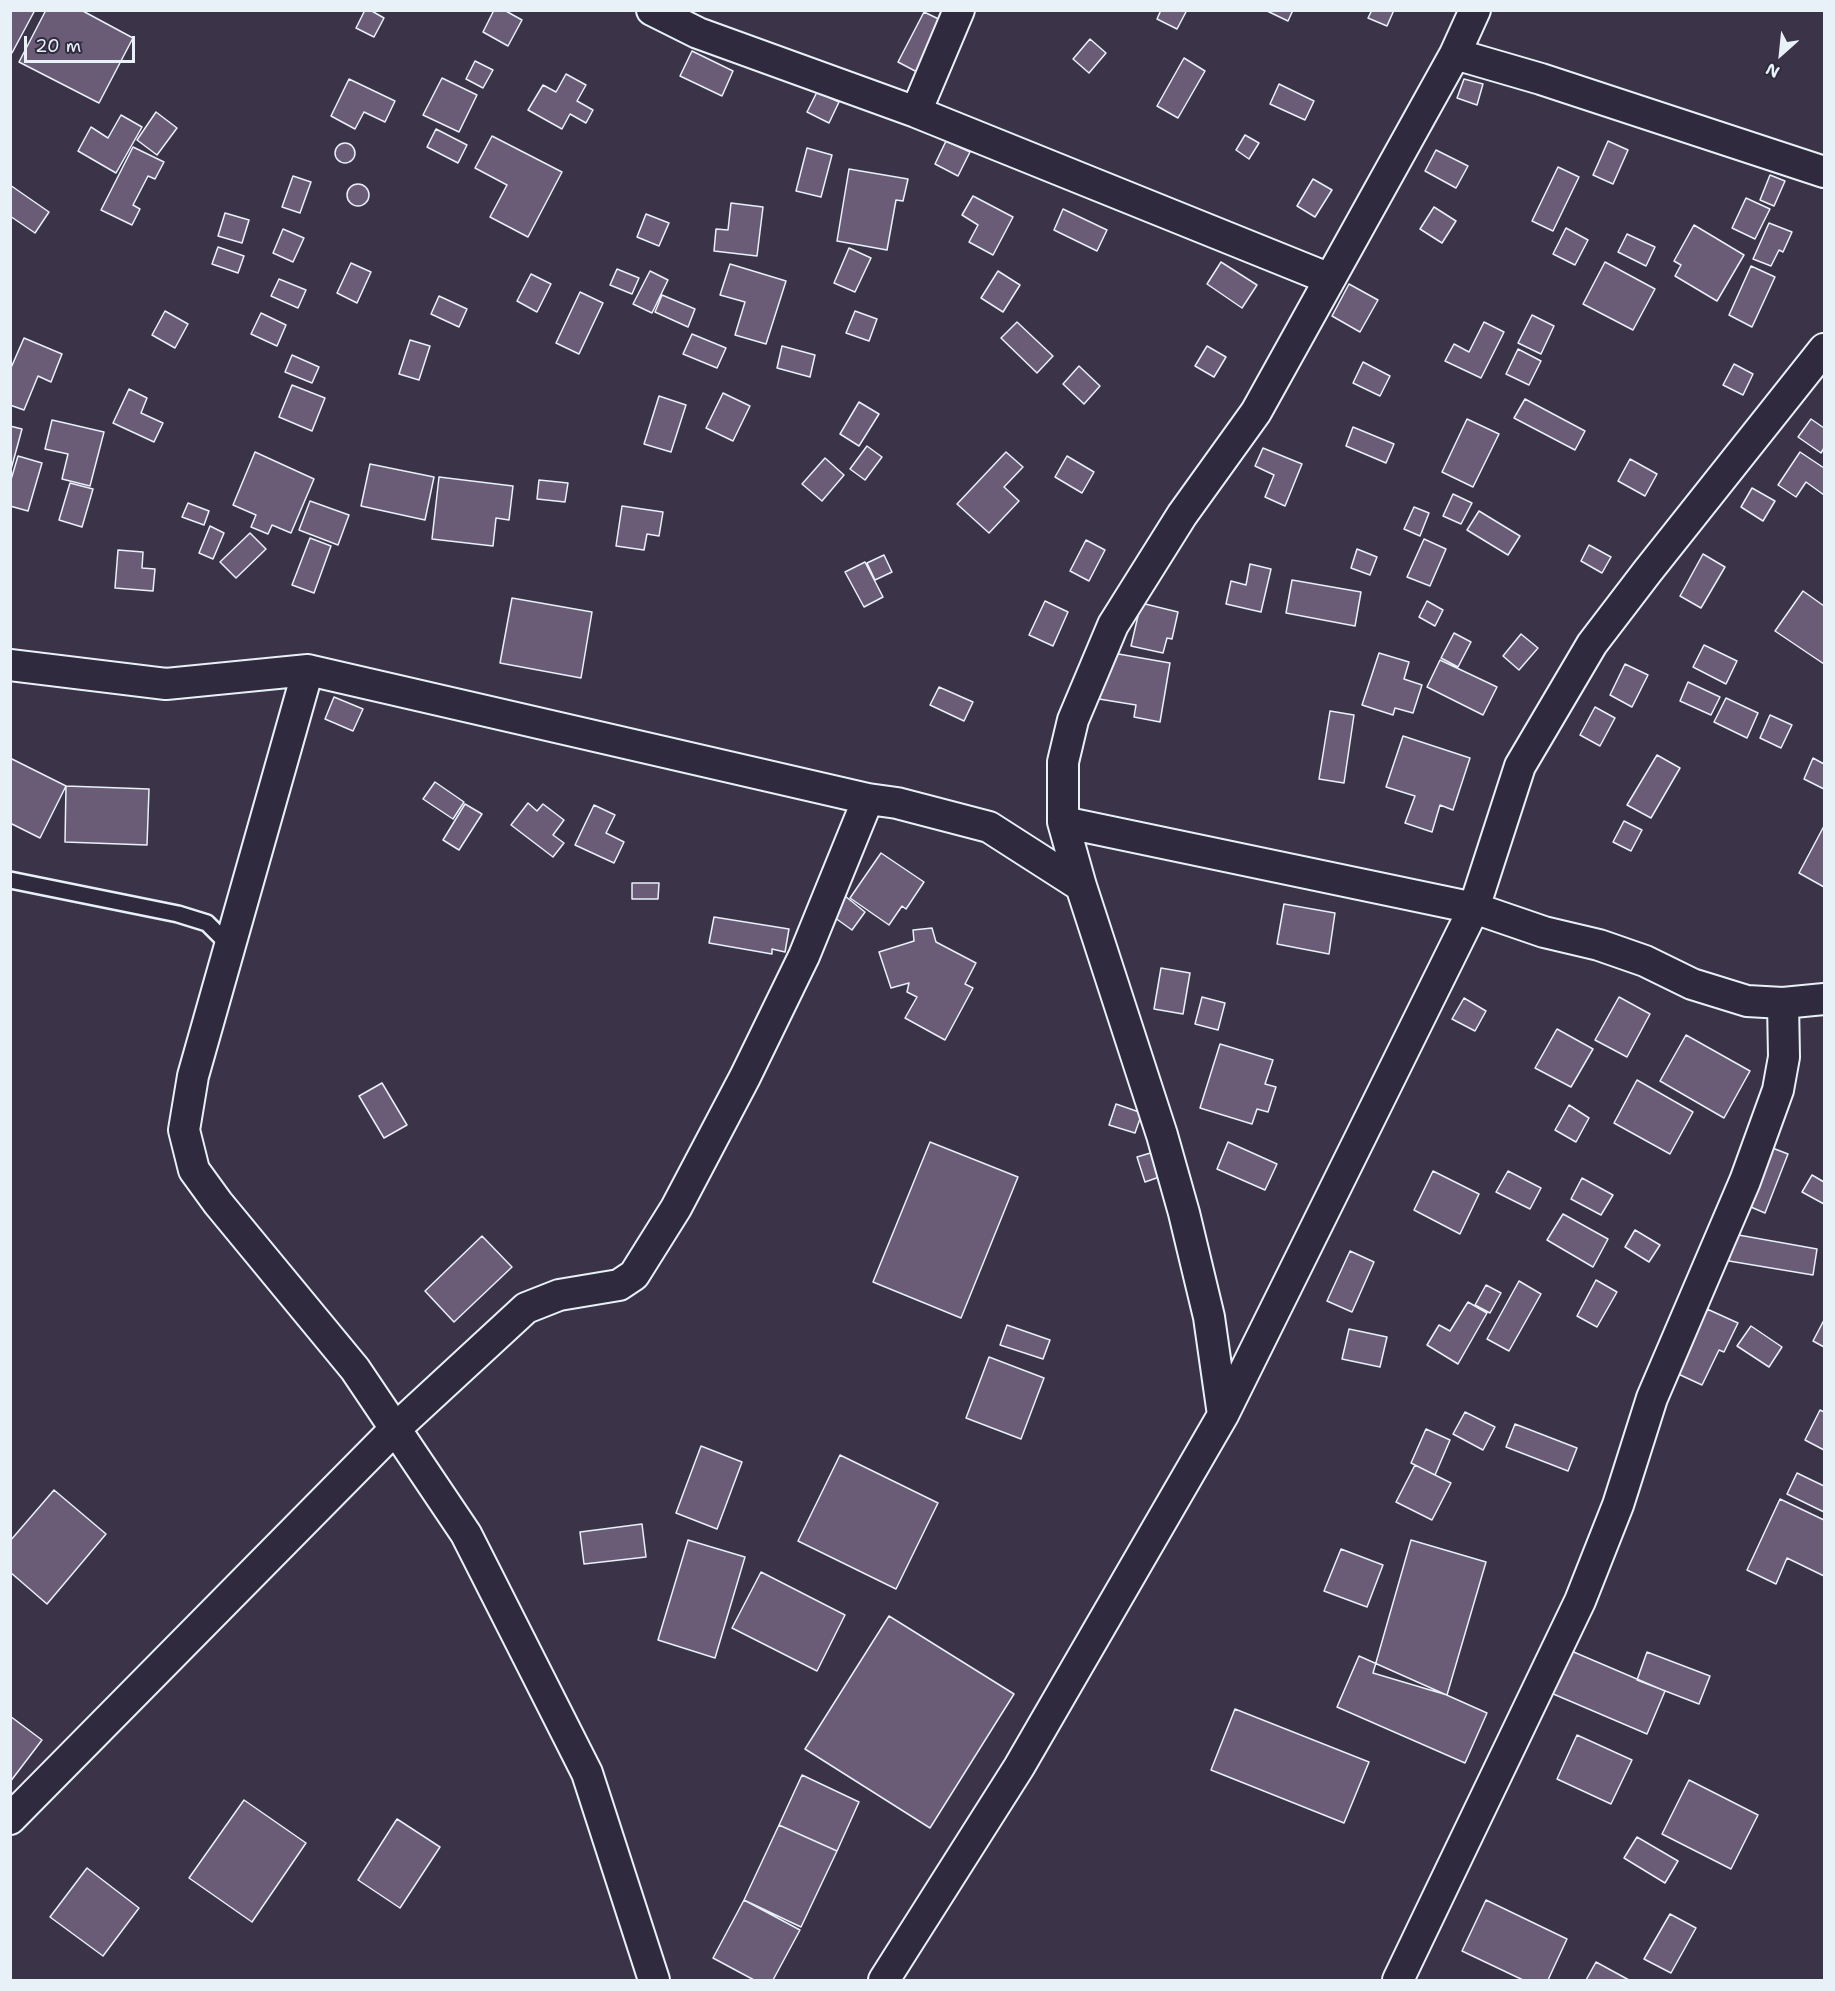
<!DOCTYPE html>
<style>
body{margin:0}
#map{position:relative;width:1835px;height:1991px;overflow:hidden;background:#3b3449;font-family:"Shantell Sans",sans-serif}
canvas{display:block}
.frame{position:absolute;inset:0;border:12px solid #e8f1f8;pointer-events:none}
.north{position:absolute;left:1751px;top:24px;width:60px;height:60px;-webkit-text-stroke:4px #2f2a3d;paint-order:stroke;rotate:207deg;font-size:16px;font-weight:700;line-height:24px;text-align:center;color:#e8f1f8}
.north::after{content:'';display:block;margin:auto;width:21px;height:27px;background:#e8f1f8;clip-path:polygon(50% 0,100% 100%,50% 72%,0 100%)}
.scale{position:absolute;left:24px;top:36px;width:111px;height:27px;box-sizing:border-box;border:3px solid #e8f1f8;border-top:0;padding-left:8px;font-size:18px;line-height:21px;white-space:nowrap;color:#e8f1f8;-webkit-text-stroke:4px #2f2a3d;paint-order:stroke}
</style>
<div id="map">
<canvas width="1835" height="1991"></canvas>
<div class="frame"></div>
<div class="north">N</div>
<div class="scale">20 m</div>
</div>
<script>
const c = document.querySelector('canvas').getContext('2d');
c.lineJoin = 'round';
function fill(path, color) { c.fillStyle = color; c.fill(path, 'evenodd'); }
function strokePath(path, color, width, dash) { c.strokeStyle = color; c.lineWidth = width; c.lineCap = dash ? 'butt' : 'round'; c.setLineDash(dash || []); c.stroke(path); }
const building = new Path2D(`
 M35 10 12 53H10L11 10Z
 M46 10H81L133 38 99 103 19 62Z
 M365 10H370L384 18 374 37 356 28Z
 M494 10H504L522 20 508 46 483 32Z
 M1161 10H1187L1177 29 1157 19Z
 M1265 10H1293L1288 21Z
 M1372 10H1394L1387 26 1368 18Z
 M924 12 945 22 919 73 898 62Z
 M1090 39 1106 53 1089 73 1073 59Z
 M692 51 733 71 722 96 680 76Z
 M1184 58 1205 71 1178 118 1157 106Z
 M475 61 493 70 483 88 466 79Z
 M566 74 586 85 577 101 593 110 586 123 570 114 562 129 528 110 543 85 556 92Z
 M442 78 477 95 459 132 423 115Z
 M349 79 395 101 385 122 364 112 355 129 331 116Z
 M1464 79 1483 84 1477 105 1457 98Z
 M1279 84 1314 101 1305 120 1270 104Z
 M817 92 839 102 829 123 807 112Z
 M156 112 177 128 157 155 137 140Z
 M121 115 142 127 116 173 78 151 91 127 108 138Z
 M436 129 467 145 458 163 427 147Z
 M1245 135 1259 143 1249 159 1236 150Z
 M492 136 562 172 528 237 490 217 507 185 475 168Z
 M946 141 970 152 958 176 935 164Z
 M1608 141 1628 150 1613 184 1593 175Z
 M335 153a10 10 0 1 1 20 0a10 10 0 1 1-20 0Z
 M133 147 164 162 155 179 148 176 133 205 140 209 132 225 101 210Z
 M807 148 832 155 821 197 796 191Z
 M1436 150 1468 166 1456 188 1425 171Z
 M1558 167 1579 177 1553 231 1532 221Z
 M849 169 908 179 903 201 896 200 887 250 837 241Z
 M1770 175 1785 181 1774 206 1760 200Z
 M293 176 311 182 300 213 282 207Z
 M1313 179 1332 190 1315 217 1297 206Z
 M347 195a11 11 0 1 1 22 0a11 11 0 1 1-22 0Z
 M10 185 49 212 35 233 10 216Z
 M973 196 1013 217 993 255 969 242 978 225 962 215Z
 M1746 198 1770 209 1755 239 1732 228Z
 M731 203 763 207 757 256 714 251 716 229 728 230Z
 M1434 207 1456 221 1442 243 1420 229Z
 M1063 209 1107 230 1097 251 1054 230Z
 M225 213 249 220 242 243 218 236Z
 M646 214 669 223 659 246 637 237Z
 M1769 223 1792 232 1783 252 1779 250 1771 266 1753 259Z
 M1694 225 1744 255 1717 301 1675 276 1681 265 1674 261Z
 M1566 228 1588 240 1575 265 1553 254Z
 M283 229 304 238 293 262 273 253Z
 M1627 234 1655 247 1646 266 1618 252Z
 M218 247 244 256 238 273 212 264Z
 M849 248 871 258 855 292 834 283Z
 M1221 262 1257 285 1242 308 1207 284Z
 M1605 262 1655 289 1633 330 1583 304Z
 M351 263 371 272 357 303 337 293Z
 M730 264 786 281 766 344 735 335 745 302 720 295Z
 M1751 266 1775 277 1752 327 1729 315Z
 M617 269 639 278 632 294 610 285Z
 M650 271 668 280 652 313 633 304Z
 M998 271 1020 285 1003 312 981 298Z
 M531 274 551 284 537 312 517 301Z
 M279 279 306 290 298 308 271 296Z
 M1349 284 1378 300 1360 332 1332 316Z
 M580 292 603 303 579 354 556 343Z
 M662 295 695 309 688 327 655 312Z
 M439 296 467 309 459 327 431 314Z
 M165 311 188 324 175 348 152 335Z
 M855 311 877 319 869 341 846 333Z
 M261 313 286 325 277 346 251 334Z
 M1532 315 1554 326 1541 354 1518 343Z
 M1017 322 1053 356 1037 373 1001 338Z
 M1484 322 1504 332 1481 378 1445 361 1454 344 1469 352Z
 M692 334 726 348 717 368 683 354Z
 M24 338 62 354 51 382 38 376 24 410 10 405V370Z
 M410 340 430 346 419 380 399 374Z
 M782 346 815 355 810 377 777 368Z
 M1207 346 1226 357 1214 377 1195 366Z
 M1518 349 1541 361 1529 385 1506 374Z
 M292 355 319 367 312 383 285 372Z
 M1363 362 1390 376 1380 396 1353 383Z
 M1734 364 1753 374 1743 395 1723 385Z
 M1079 366 1100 386 1084 404 1063 384Z
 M292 385 325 398 312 431 279 417Z
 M129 389 147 398 141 413 163 423 154 442 113 423Z
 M723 393 750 406 733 441 706 428Z
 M659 396 686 405 671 452 644 444Z
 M1525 399 1585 431 1575 450 1514 418Z
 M859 402 879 414 859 446 840 434Z
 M1467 419 1499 434 1473 487 1442 472Z
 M1811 419 1824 428V448L1821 453 1798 437Z
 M52 420 104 432 90 486 62 479 68 454 45 449Z
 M10 426 22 429 10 473Z
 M1353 427 1394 444 1386 463 1346 446Z
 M867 446 882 457 865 480 850 469Z
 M1263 448 1302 464 1285 506 1265 497 1274 475 1255 466Z
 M255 452 314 479 291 533 272 525 268 534 251 527 256 515 233 505Z
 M1006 452 1023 467 1004 487 1019 501 989 533 957 504Z
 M1800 452 1824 468V495L1806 482 1796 497 1778 485Z
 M18 456 42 463 28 511 10 506V483Z
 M1067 456 1094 472 1082 493 1055 477Z
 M825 458 844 475 822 501 802 484Z
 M1630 459 1657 474 1645 496 1618 481Z
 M370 464 434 477 425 520 361 506Z
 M439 477 513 486 509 520 496 518 493 546 432 539Z
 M539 480 568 483 565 502 537 499Z
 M70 483 93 489 82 527 59 520Z
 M1752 488 1775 501 1763 521 1741 507Z
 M1453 494 1472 503 1461 524 1443 516Z
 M310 501 349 515 338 545 299 530Z
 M188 503 209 511 204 525 182 517Z
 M622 506 663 512 659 536 647 534 644 550 616 546Z
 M1414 507 1429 513 1420 536 1404 529Z
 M1479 511 1520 536 1508 555 1467 530Z
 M210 526 224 533 213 559 199 553Z
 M250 533 266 549 236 578 220 562Z
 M310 538 331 546 314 593 292 585Z
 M1424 539 1446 549 1430 586 1407 577Z
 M1086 540 1105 550 1089 581 1070 571Z
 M1589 545 1611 557 1602 573 1581 561Z
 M1357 549 1377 557 1370 575 1351 568Z
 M118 550 143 552 142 568 155 569 153 591 115 588Z
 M1703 554 1725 567 1701 608 1680 596Z
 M884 555 892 572 875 580 867 563Z
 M865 562 883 597 864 607 845 572Z
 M1250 564 1271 569 1261 612 1226 604 1231 581 1246 585Z
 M1292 580 1361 592 1355 626 1286 613Z
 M1803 591 1824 606V664L1775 631Z
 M512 598 592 612 581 678 500 663Z
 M1045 601 1068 612 1053 646 1029 635Z
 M1427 601 1443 610 1435 626 1419 617Z
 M1141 603 1178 612 1172 639 1167 638 1163 653 1131 646Z
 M1454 633 1471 642 1458 667 1441 658Z
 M1521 634 1538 648 1519 670 1503 656Z
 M1704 645 1737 661 1726 684 1693 667Z
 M1107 652 1170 663 1160 722 1134 717 1136 705 1099 699Z
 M1379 653 1409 662 1404 679 1422 685 1413 713 1395 708 1393 715 1362 705Z
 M1440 660 1497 687 1483 715 1427 687Z
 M1625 664 1648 675 1632 707 1610 695Z
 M1688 682 1720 697 1711 715 1680 701Z
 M939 687 973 702 964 721 930 705Z
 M334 697 363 709 353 731 325 719Z
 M1726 698 1758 713 1747 738 1714 722Z
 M1595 707 1615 718 1600 746 1580 735Z
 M1330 711 1354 715 1344 783 1319 779Z
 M1770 715 1792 725 1781 748 1760 738Z
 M1403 736 1470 758 1453 810 1440 805 1432 832 1405 823 1415 796 1386 787Z
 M1657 755 1680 768 1651 818 1627 805Z
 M10 758 66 786 40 838 10 823Z
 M1813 758 1824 764V789L1804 779Z
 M435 782 464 802 453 819 423 799Z
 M66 786 149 789 147 845 65 842Z
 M528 803 537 811 543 804 564 820 553 835 564 843 553 857 511 825Z
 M465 804 482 814 459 850 443 840Z
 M594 805 615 815 606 833 624 842 614 863 575 845Z
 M1624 821 1642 830 1631 851 1613 842Z
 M1824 826V887L1799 873Z
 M881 853 924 882 906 909 902 906 889 925 850 898Z
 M632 883H659L658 899H632Z
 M845 896 865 912 852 930 831 915Z
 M1284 904 1335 913 1329 954 1277 944Z
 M714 917 789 929 785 952 772 949V954L709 943Z
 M932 928 936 942 976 963 965 984 973 988 945 1040 905 1018 917 997 907 992 909 983 891 988 879 952 914 941 913 930Z
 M1161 968 1190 973 1183 1014 1154 1009Z
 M1202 997 1225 1003 1218 1030 1195 1024Z
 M1619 997 1650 1014 1627 1057 1595 1040Z
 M1464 998 1486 1011 1475 1031 1452 1019Z
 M1557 1029 1593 1049 1571 1087 1535 1068Z
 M1686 1035 1750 1071 1724 1118 1660 1081Z
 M1220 1044 1273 1060 1265 1084 1276 1087 1268 1112 1257 1109 1252 1124 1200 1108Z
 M1637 1080 1693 1112 1670 1154 1614 1123Z
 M382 1083 407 1125 384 1138 359 1096Z
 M1116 1104 1142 1113 1135 1133 1109 1125Z
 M1569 1105 1589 1118 1576 1142 1555 1130Z
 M930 1142 1018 1177 961 1318 873 1282Z
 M1228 1142 1277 1164 1265 1190 1217 1169Z
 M1762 1144 1788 1154 1765 1213 1739 1202Z
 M1157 1151 1165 1175 1145 1182 1137 1157Z
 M1433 1171 1479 1194 1460 1234 1414 1210Z
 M1508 1171 1541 1188 1530 1209 1496 1192Z
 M1812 1175 1824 1182V1204L1802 1192Z
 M1582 1178 1613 1195 1601 1215 1571 1199Z
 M1563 1214 1608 1239 1593 1267 1547 1240Z
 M1635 1230 1660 1245 1649 1262 1625 1247Z
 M1733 1234 1817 1249 1813 1275 1729 1261Z
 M482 1236 512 1267 454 1322 425 1291Z
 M1350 1251 1374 1262 1352 1312 1327 1301Z
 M1596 1280 1617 1292 1597 1327 1577 1316Z
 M1519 1281 1541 1294 1509 1351 1487 1339Z
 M1486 1285 1501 1293 1490 1313 1475 1305Z
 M1468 1302 1487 1313 1458 1364 1427 1345 1439 1325 1450 1331Z
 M1707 1309 1738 1323 1724 1352 1719 1350 1702 1385 1676 1373Z
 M1824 1320V1347L1813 1341Z
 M1007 1325 1050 1340 1043 1359 1000 1345Z
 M1751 1326 1782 1347 1769 1367 1737 1346Z
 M1349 1329 1387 1337 1380 1367 1342 1359Z
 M989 1357 1044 1378 1021 1439 966 1418Z
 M1820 1410 1824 1412V1450L1805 1440Z
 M1465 1412 1495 1427 1483 1450 1453 1434Z
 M1515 1424 1577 1448 1568 1471 1506 1447Z
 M1426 1429 1450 1440 1435 1475 1411 1463Z
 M701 1446 742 1462 717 1529 676 1513Z
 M840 1455 938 1503 896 1589 798 1541Z
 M1415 1465 1451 1483 1432 1520 1396 1502Z
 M1797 1473 1824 1486V1512L1787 1494Z
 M54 1490 106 1534 47 1604 10 1572V1541Z
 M1780 1499 1824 1520V1576L1787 1558 1776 1584 1747 1570Z
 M642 1524 646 1557 584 1564 580 1532Z
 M688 1540 745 1557 715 1658 658 1640Z
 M1411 1540 1486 1562 1447 1695 1373 1673Z
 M1341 1549 1383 1565 1367 1607 1324 1591Z
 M761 1572 845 1615 817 1671 732 1628Z
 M889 1616 1014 1694 930 1828 805 1749Z
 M1569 1650 1665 1691 1647 1734 1551 1693Z
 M1647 1652 1710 1676 1699 1704 1637 1680Z
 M1359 1656 1487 1713 1465 1763 1337 1707Z
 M1235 1709 1369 1762 1344 1823 1211 1770Z
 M10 1716 42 1740 10 1782Z
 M1577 1735 1632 1760 1611 1804 1557 1779Z
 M802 1775 859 1802 837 1851 779 1825Z
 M1689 1780 1758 1815 1731 1869 1662 1834Z
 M244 1800 306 1843 252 1922 189 1878Z
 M397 1819 440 1847 400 1908 358 1880Z
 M779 1825 837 1851 801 1927 744 1900Z
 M1637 1837 1678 1861 1665 1883 1624 1858Z
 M87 1868 139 1908 103 1956 50 1917Z
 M744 1900 800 1930 773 1980H754L713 1958Z
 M1486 1900 1567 1939 1548 1980H1523L1462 1951Z
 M1670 1914 1696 1928 1671 1973 1644 1959Z
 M1596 1962 1629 1980H1586Z`);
fill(building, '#6a5c77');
strokePath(building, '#e8f1f8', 1.5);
const service = new Path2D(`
 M10 880 178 914 207 923 223 939 225 952`);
const minor = new Path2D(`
 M652 10 698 33 916 112 1330 279
 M1455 54 1541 79 1824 172
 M916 112 959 10
 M10 665 166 684 308 670 868 799 897 803 989 827 1081 886
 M308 670 193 1076 184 1130 194 1170 218 1203 355 1369 466 1534 587 1773 654 1980
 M1063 822 1474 908 1544 932 1599 945 1645 961 1692 984 1747 1001 1783 1003 1824 999
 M1223 1415 1209 1317 1184 1213 1162 1135 1081 886 1063 822V762L1073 720 1113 625 1182 515 1256 412 1455 54 1475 10
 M10 1819 395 1429 526 1308 559 1295 619 1285 634 1275 676 1208 745 1077 804 956 868 799
 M884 1980 1019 1767 1223 1415 1474 908 1520 766 1592 644 1647 572 1824 349
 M1398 1980 1580 1601 1618 1505 1652 1398 1745 1181 1778 1090 1784 1057 1783 1003`);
strokePath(service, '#e8f1f8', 20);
strokePath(minor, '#e8f1f8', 34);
strokePath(service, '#2f2a3d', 15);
strokePath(minor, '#2f2a3d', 30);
</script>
